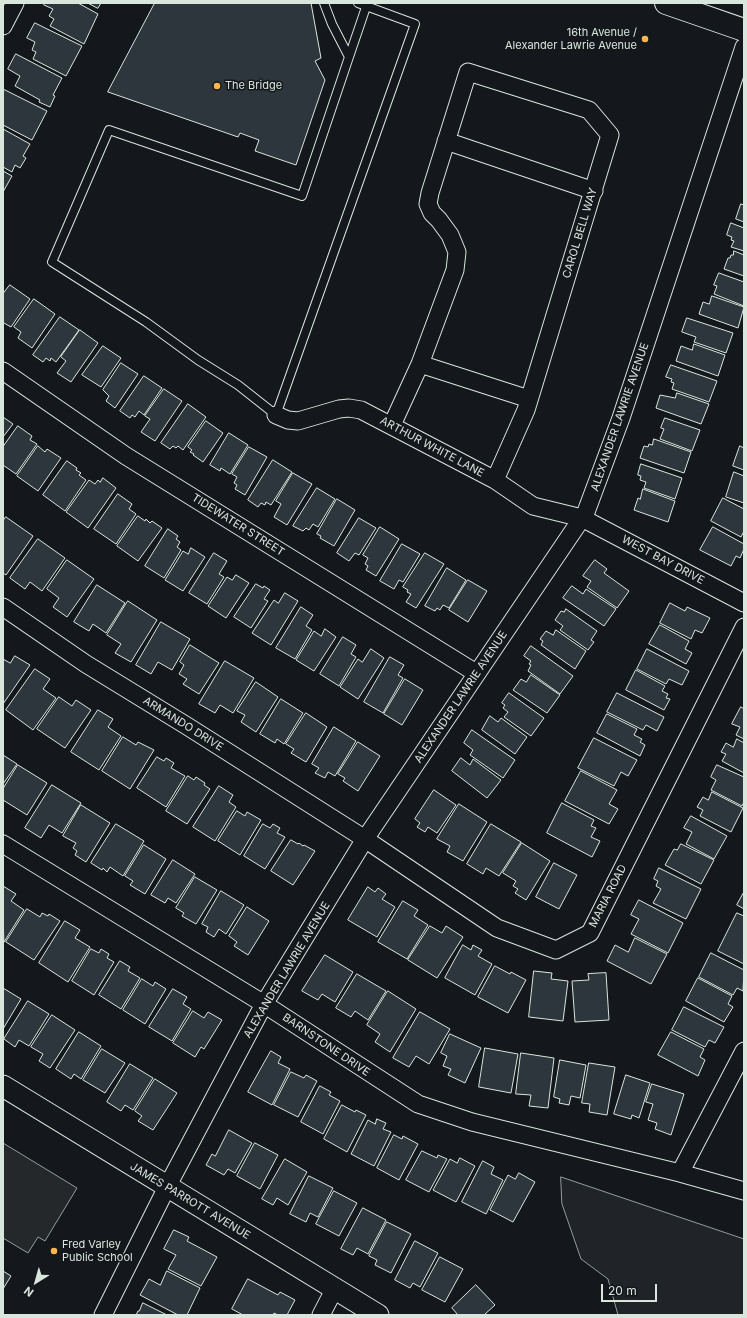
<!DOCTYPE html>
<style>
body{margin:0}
#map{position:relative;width:747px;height:1318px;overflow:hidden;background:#14181c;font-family:Inter,sans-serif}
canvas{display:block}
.frame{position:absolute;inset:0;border:4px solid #d8e6dc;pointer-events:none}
.north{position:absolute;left:16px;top:1262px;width:40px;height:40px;-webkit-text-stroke:3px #14181c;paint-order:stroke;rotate:217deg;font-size:11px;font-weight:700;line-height:16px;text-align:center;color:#d8e6dc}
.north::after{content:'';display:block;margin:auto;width:14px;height:18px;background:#d8e6dc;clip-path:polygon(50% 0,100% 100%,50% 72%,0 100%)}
.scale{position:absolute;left:601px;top:1284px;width:56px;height:18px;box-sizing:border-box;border:2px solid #d8e6dc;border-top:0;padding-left:5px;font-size:12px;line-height:14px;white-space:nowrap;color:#d8e6dc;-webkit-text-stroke:3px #14181c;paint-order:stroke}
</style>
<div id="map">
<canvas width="747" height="1318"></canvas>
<div class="frame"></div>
<div class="north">N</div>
<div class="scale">20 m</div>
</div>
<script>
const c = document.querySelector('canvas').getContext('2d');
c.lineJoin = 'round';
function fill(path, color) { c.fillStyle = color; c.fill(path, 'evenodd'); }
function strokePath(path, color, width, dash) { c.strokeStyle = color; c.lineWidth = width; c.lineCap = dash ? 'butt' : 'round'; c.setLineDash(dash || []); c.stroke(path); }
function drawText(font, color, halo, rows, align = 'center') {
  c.font = font + ' Inter,sans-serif'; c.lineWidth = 3; c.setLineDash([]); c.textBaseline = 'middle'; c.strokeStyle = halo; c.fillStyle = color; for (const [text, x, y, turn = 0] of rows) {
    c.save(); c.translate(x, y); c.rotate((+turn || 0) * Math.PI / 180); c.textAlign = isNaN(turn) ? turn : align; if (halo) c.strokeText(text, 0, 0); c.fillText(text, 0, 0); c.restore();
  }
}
const green = new Path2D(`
 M561 1177 744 1239V1315H618L608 1279 581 1259 562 1204Z`);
fill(green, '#202428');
strokePath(green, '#939e99', 1);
const parking = new Path2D(`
 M3 1143 77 1188 45 1241 38 1237 28 1253 3 1238Z`);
fill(parking, '#24282b');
strokePath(parking, '#939e99', 1);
const building = new Path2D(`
 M45 3H78L98 14 84 44 50 26 54 19 49 16 53 9 44 5Z
 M88 3H101L98 8Z
 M155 3H311L321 58 315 61 325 80 296 165 255 151 259 140 240 133 238 137 108 92Z
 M35 23 82 46 66 76 33 59 36 52 32 50 35 42 27 38Z
 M16 54 62 78 53 95 55 96 50 107 39 102 40 100 15 86 20 76 8 69Z
 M3 89 47 111 32 140 3 125Z
 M3 129 30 144 23 156 26 158 20 168 15 165 12 172 3 167Z
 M3 171 12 176 3 192Z
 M741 204 744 205V222L736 219Z
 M731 223 744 228V251L731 247 734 241 731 240 732 237 727 235Z
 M734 251 744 255V276L724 269 728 258H730L731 255H733Z
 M719 273 744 282V306L714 294 717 286 714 285Z
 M10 285 30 299 11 327 4 323 3 324V294Z
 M712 296 744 307 738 328 699 314 703 302 709 304Z
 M34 299 55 314 32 348 18 338 21 332 14 327Z
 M60 317 79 330 56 362 51 358 50 361 46 358 43 362 33 355Z
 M687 318 733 333 726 353 694 342 696 337 682 332Z
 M80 330 98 343 71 382 57 373 66 361 61 357Z
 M694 344 725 355 718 376 676 361 681 346 692 350Z
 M103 346 121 358 101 387 82 375Z
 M121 363 138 374 115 408 106 401 109 396 103 390Z
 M671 365 717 381 709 402 672 389 674 383 671 382 672 379 666 377Z
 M144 376 162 388 144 415 139 411 135 417 132 415 130 418 120 411Z
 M164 389 182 401 155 441 141 432 150 419 145 416Z
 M677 393 709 404 701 424 656 408 660 395 675 398Z
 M188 404 206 417 183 450 178 446 176 448 173 446 170 449 161 443Z
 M3 417 13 424 3 437Z
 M665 418 700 430 692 451 660 439 664 429 661 428Z
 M206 421 223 433 203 462 193 455 194 454 190 452 192 450 188 447Z
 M18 426 32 436 30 440 37 444 16 474 3 465V447Z
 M229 433 248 445 230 474 221 468 220 471 210 465Z
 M654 439 691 452 684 473 640 458 644 446 648 447 649 444 652 445Z
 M38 446 45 452 47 449 61 458 38 491 17 476Z
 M740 446 744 448V470L733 466Z
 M249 447 267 457 245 495 235 489 237 485 234 483 237 477 232 474Z
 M273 460 292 472 271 505 266 502 265 505 261 503 258 507 248 500Z
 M67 461 77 468 76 470 81 473 79 475 86 480 65 511 43 495Z
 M641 464 682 478 675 499 644 488 646 482 640 480 641 476 638 475Z
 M734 472 744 476V503L726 497Z
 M293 473 312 484 287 525 274 517 281 504 276 501Z
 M103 478 116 488 88 528 66 512 89 480 95 484 98 480 100 482Z
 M317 488 335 499 318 527 313 524 309 530 306 528 303 531 293 526Z
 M643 489 675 501 668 522 634 510 638 498 640 499Z
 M118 494 132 504 129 509 136 514 116 544 94 529Z
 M723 498 744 509V531L741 537 711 521Z
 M337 499 355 510 334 546 320 538 321 536 317 534Z
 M138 516 145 521 146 519 150 523 152 521 162 528 138 561 117 546Z
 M6 517 33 536 6 575 3 573V521Z
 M359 518 376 528 359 555 355 553 349 561 337 553Z
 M380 527 399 539 376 576 366 570 368 566 365 564 368 558 363 555Z
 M713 527 744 544V549L740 558 736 556 731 566 700 550Z
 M168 529 178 536 176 539 180 542 177 547 181 550 164 578 145 566Z
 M38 539 65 558 42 591 30 582 25 589 10 578Z
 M402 544 420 554 403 582 399 580 394 589 380 581Z
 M191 548 205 557 183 591 165 580 183 551 188 554Z
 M214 553 227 561 219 574 224 577 207 604 189 593Z
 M425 553 444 564 416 608 406 602 411 594 407 592 408 590 403 587Z
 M67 560 94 579 67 617 53 607 59 598 47 589Z
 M595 560 607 569 604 573 629 591 617 608 587 587 591 581 583 576Z
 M447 568 466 580 449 608 443 605 440 610 437 608 435 611 425 606Z
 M236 575 249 583 226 618 208 606 227 577 232 580Z
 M468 580 487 591 468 622 449 610Z
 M256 584 263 588 264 586 270 590 264 599 268 601 251 628 234 617Z
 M97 585 125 603 106 633 93 624 89 631 74 622Z
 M572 586 583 594 586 589 616 609 604 626 563 598Z
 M285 593 298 601 271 645 252 633 274 600 278 603Z
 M128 601 157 620 131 662 115 653 121 644 107 635Z
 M670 603 685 611 687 607 710 618 702 633 695 630 691 639 660 623Z
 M301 607 313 615 306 626 312 630 295 659 276 648Z
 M566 609 597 631 591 640 594 642 588 650 560 630 563 626 555 620 561 611 564 612Z
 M161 622 190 639 172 670 158 662 151 674 136 665Z
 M660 625 689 641 685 649 692 653 686 664 649 644Z
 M325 629 336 637 314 671 296 660 314 631 321 636Z
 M556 630 586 651 575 669 541 645 543 641 540 639 546 631 553 635Z
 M343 637 356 645 351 654 356 657 339 686 320 674Z
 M190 645 219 663 199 694 183 684 187 679 179 674 184 665 180 662Z
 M531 646 573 676 560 694 528 671 531 665 529 664 531 661 524 656Z
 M371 649 384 658 358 699 340 687 358 659 362 662Z
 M647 649 689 671 682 685 669 679 666 684 637 669Z
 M15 656 30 665 3 704V659L10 663Z
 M390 657 404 665 398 675 403 678 383 713 364 702Z
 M225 661 254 678 233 713 220 705 215 713 199 704Z
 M35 669 50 679 43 689 56 698 33 730 6 710Z
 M636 670 665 686 662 691 668 694 666 698 670 699 664 710 626 690Z
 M531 675 560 695 547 713 513 690 521 679 526 682Z
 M405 679 423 690 402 725 384 714Z
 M256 682 278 697 256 732 241 722 245 715 237 711Z
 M509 693 544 718 531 736 504 717 508 712 503 708 505 705 502 703Z
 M617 693 664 717 657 731 646 725 643 730 607 712Z
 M59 697 72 706 76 700 91 710 65 748 37 729Z
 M281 699 303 713 284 744 277 739 275 743 260 734Z
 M741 707 744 709V739L736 735 740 727 732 724Z
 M98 710 113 719 108 727 121 736 99 770 71 752Z
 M306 713 327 727 306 762 291 753 294 749 286 744Z
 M607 714 637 729 634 735 642 739 640 742 645 745 640 756 597 733Z
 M490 716 498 722 501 718 527 737 515 754 482 730Z
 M334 727 356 741 335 776 328 772 325 778 315 773 319 768 312 764Z
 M472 730 515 760 503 778 470 755 473 750 464 743Z
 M123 737 136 745 138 742 154 750 130 789 102 771Z
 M594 738 637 760 628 776 621 772 614 786 578 768Z
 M737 739 744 743V773L722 761 726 754 721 752 726 743 733 747Z
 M358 742 380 756 358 791 343 781 345 778 338 774Z
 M3 755 17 764 3 784Z
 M157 757 164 761 166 758 174 763 171 768 185 776 166 807 137 788Z
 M461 758 470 765 473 759 501 780 487 798 452 771Z
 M18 765 47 783 27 815 3 800V789Z
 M717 765 744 777V802L742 806 711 790 716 780 711 777Z
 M581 771 617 790 609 804 618 809 609 824 565 801Z
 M188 776 194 780 196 777 205 783 204 785 210 789 187 824 166 811Z
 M52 785 81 803 62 833 49 825 41 838 25 828Z
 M219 786 233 795 229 802 236 807 215 841 193 827Z
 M434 790 456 805 437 833 428 827 425 832 417 827 420 823 415 819Z
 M712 792 743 808 731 832 700 816 703 810 697 807 703 797 708 800Z
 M562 803 594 820 591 826 596 828 591 837 600 841 592 857 547 833Z
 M459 804 487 822 463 861 447 852 450 846 437 839Z
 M81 805 110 823 86 862 75 855 77 851 73 848 76 843 63 836Z
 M237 811 245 816 247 812 261 820 240 855 218 841Z
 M691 816 727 836 714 859 686 844 692 832 684 828Z
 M116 824 144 841 123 876 110 867 107 872 103 868 102 870 91 863Z
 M263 824 270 828 273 824 280 828 277 833 285 837 265 869 244 856Z
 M491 824 521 842 499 876 486 868 483 874 467 864Z
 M291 840 298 844 299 843 303 846 304 845 315 851 293 885 271 871Z
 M522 843 550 861 526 900 515 893 518 889 513 886 516 881 503 873Z
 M681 844 714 860 701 884 665 865 674 849 677 850Z
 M144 845 166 859 145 894 130 885 133 881 125 876Z
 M173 860 195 874 176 903 168 898 165 903 151 895Z
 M554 863 577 875 559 909 536 897Z
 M659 868 701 889 686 919 653 903 661 889 656 886 658 881 654 879Z
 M195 877 217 890 196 924 182 916 184 913 176 908Z
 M3 886 16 894 11 901 24 910 4 942Z
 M368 887 375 892 378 888 386 894 382 899 395 907 377 937 348 920Z
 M221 891 244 905 226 934 219 929 214 937 206 932 208 927 202 924Z
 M744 892V909L737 905Z
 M639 900 683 923 668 953 631 934 639 919 631 915Z
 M403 901 418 910 414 916 428 925 407 959 378 942Z
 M247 907 269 921 248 955 234 946 237 942 229 936Z
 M27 909 40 917 42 913 48 916 49 914 60 921 34 960 6 942Z
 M737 913 744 916V964L718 951Z
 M65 921 80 930 75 938 90 947 68 982 39 963Z
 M430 926 442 933 446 926 463 937 437 978 408 960Z
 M635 938 667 954 651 984 607 961 615 945 628 952Z
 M463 945 471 950 473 945 482 950 478 956 492 964 475 995 445 978Z
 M91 949 99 953 101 949 109 954 107 958 114 962 94 995 72 981Z
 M711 953 744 970 743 991 737 988 733 995 699 977Z
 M325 955 353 972 335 1002 322 994 318 1000 302 991Z
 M120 961 130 967 128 971 140 978 121 1009 99 995Z
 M495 966 510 974 511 972 526 980 508 1013 478 997Z
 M534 971 552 973 551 979 568 981 563 1021 529 1017Z
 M606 973 609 1020 575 1022 572 981 589 980 588 974Z
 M357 974 386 991 368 1020 355 1011 351 1017 336 1008Z
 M698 978 732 996 728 1004 733 1007 724 1022 686 1001Z
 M142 979 153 986 155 982 166 989 145 1024 123 1010Z
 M3 988 21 999 3 1029Z
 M173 989 187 997 183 1004 191 1009 172 1041 149 1027Z
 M388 991 416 1009 390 1052 375 1042 380 1034 367 1025Z
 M28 1001 49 1014 29 1046 19 1040 15 1047 4 1039Z
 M684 1007 724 1027 715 1043 709 1040 705 1047 672 1030Z
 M193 1011 204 1018 208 1012 222 1020 204 1049 201 1047 195 1057 173 1043Z
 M420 1012 450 1029 429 1064 416 1056 409 1067 393 1058Z
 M52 1015 75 1030 50 1068 39 1061 43 1054 31 1047Z
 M79 1032 101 1046 81 1079 74 1074 71 1079 56 1069Z
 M671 1032 704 1049 700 1057 705 1060 698 1076 658 1055Z
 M450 1034 481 1048 465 1083 448 1075 451 1069 443 1066 447 1056 441 1053Z
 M485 1048 518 1054 511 1093 479 1087Z
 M102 1049 125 1063 105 1093 83 1080Z
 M271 1051 281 1057 278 1063 290 1069 272 1105 248 1092Z
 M521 1053 554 1058 548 1108 529 1106 531 1095 516 1094Z
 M560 1060 586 1065 580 1098 571 1096 569 1105 559 1103 560 1099 554 1097Z
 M589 1063 615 1067 607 1115 589 1112 590 1104 582 1103Z
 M130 1064 153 1078 133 1110 125 1105 121 1111 107 1102Z
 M291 1072 304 1078 306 1075 317 1081 298 1117 274 1105Z
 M626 1075 650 1083 639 1118 632 1115 631 1119 614 1114Z
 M155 1079 177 1093 153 1130 138 1121 142 1116 135 1111Z
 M652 1084 684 1094 671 1135 655 1129 657 1123 648 1120 653 1104 646 1102Z
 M320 1086 331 1092 329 1095 340 1101 323 1134 301 1122Z
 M342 1105 355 1112 356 1110 366 1115 347 1152 324 1139Z
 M377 1119 386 1123 383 1129 391 1132 374 1166 351 1154 368 1120 375 1124Z
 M229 1130 252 1143 235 1173 228 1169 224 1175 206 1165 212 1154 215 1156Z
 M394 1135 402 1139 403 1136 418 1144 399 1180 377 1168Z
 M255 1143 278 1155 260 1189 237 1176Z
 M422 1151 437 1158 438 1155 447 1159 429 1192 406 1180Z
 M460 1158 475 1166 456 1202 433 1190 450 1159 457 1163Z
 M285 1159 307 1172 288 1205 277 1198 273 1205 262 1199Z
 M483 1161 494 1167 491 1174 503 1180 486 1214 462 1202Z
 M519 1173 535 1182 513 1222 490 1210 508 1175 515 1179Z
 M309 1176 333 1188 318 1217 310 1213 306 1222 290 1214Z
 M334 1191 357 1203 339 1236 316 1224Z
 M363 1208 386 1220 368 1254 357 1248 353 1255 341 1249Z
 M387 1222 411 1234 391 1273 375 1265 377 1260 369 1256Z
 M174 1230 189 1237 187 1241 217 1257 201 1286 168 1269 176 1255 164 1249Z
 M415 1241 438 1253 420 1287 413 1283 410 1288 395 1280Z
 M440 1257 463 1269 445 1302 422 1290Z
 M3 1271 11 1276 3 1289Z
 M167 1271 200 1288 187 1315H178L140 1295 149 1279 160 1285Z
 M248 1279 278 1295 280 1292 295 1300 287 1315H278L274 1313 273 1315H243L232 1309Z
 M476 1285 495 1305 484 1315H458L452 1308Z
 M143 1303 167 1315H136L138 1311H139Z`);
fill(building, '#2c363c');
strokePath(building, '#d8e6dc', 1);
const service = new Path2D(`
 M324 3 332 24 349 57 302 196 109 130 52 262 146 322 198 360 238 385 276 415 415 24 358 3
 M349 57 366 7`);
const minor = new Path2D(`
 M3 26 15 3
 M446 141 594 191
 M420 364 529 399
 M3 371 126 456 476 673
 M276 415 288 420 298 421 339 409 349 408 361 410 495 480 533 506 582 518 744 603
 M392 425 420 364 455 270 457 252 450 235 439 220 432 213 428 204 430 193 468 72 589 110 610 135 526 410 495 480
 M3 607 86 664 187 726 365 839 497 928 556 950 590 933 744 627
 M3 844 264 1004 418 1104 472 1122 680 1173 744 1191
 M680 1173 744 1051
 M103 1315 167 1187 264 1004 365 839 586 512 621 418 744 47
 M321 1315 335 1288`);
const tertiary = new Path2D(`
 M3 1086 378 1315`);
const secondary = new Path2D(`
 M666 3 744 30`);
strokePath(service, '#d8e6dc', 10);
strokePath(minor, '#d8e6dc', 19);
strokePath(tertiary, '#d8e6dc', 23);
strokePath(secondary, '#d8e6dc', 24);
strokePath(service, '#14181c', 8);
strokePath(minor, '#14181c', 17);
strokePath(tertiary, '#14181c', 21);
strokePath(secondary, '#14181c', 22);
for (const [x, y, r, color] of [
 [645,39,4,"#ffb74d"],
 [217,86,4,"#ffb74d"],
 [54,1251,4,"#ffb74d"]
]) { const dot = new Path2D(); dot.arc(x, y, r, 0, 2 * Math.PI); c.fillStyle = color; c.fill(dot); strokePath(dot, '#14181c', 1.5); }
drawText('11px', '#d8e6dc', '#14181c', [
 ["16th Avenue /",637,33,"right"],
 ["Alexander Lawrie Avenue",637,46,"right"],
 ["The Bridge",225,86],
 ["Fred Varley",62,1245],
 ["Public School",62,1258]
], 'left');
drawText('11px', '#d8e6dc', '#14181c', [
 ["CAROL BELL WAY",580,233,-73],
 ["ALEXANDER LAWRIE AVENUE",620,417,-71],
 ["ARTHUR WHITE LANE",432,447,28],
 ["TIDEWATER STREET",238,525,32],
 ["WEST BAY DRIVE",663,560,28],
 ["ALEXANDER LAWRIE AVENUE",461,697,-56],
 ["ARMANDO DRIVE",183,724,32],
 ["MARIA ROAD",608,896,-63],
 ["ALEXANDER LAWRIE AVENUE",287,970,-59],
 ["BARNSTONE DRIVE",326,1045,34],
 ["JAMES PARROTT AVENUE",190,1201,31]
]);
</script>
